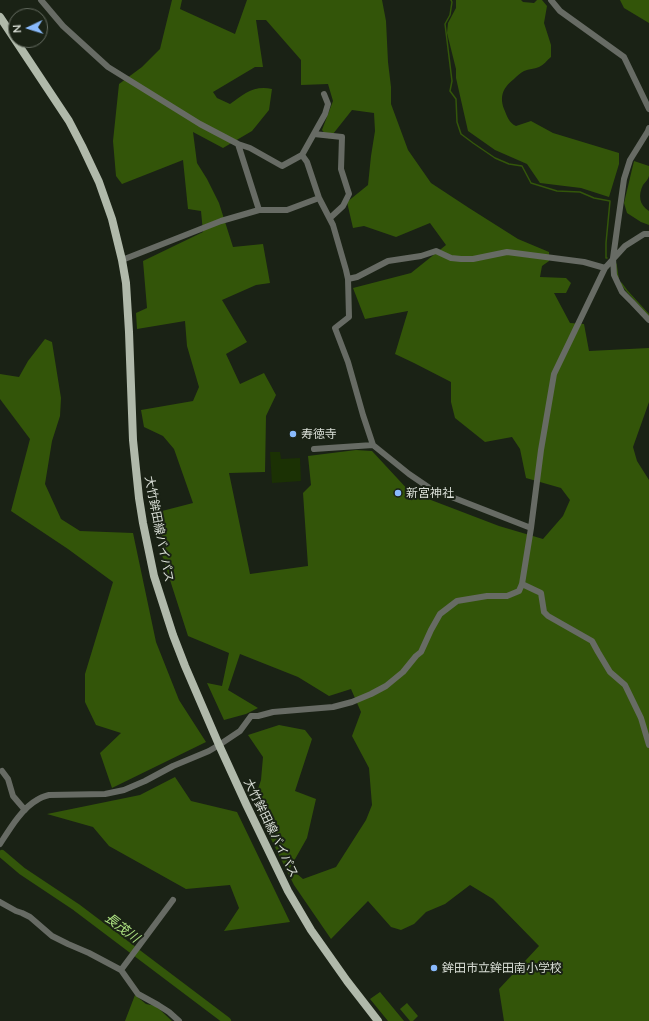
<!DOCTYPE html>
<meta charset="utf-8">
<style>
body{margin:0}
#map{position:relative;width:649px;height:1021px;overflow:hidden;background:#1a2215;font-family:Lato,sans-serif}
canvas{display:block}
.north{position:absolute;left:8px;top:8px;width:40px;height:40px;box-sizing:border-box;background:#1a2215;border:1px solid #666d62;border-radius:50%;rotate:266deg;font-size:11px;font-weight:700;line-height:16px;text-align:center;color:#d9ded6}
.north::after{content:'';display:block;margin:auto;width:14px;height:18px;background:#89bafc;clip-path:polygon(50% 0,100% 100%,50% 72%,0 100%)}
</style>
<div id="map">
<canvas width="649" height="1021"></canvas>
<div class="north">N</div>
</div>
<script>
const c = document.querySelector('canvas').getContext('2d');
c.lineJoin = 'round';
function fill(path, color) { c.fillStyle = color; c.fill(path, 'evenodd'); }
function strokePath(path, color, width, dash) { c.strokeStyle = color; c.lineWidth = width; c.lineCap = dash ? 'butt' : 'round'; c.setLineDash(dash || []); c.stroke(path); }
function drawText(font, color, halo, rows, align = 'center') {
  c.font = font + ' Lato,"Noto Sans JP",sans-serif'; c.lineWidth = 4; c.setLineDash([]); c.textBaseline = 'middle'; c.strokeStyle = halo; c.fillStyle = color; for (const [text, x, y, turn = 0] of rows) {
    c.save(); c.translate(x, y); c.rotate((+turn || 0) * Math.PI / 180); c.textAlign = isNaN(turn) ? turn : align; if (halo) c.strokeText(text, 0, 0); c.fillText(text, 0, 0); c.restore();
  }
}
fill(new Path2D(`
 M270 452H280L281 459 300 458 301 481 272 483Z`), '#1b3104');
fill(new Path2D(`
 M172 0H182L180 9 235 34 247 0H382L386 21 388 62 391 87V104L408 150 431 183 469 208 518 239 549 252V261L542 266 540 277 566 278 571 283 566 293H554L570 323 584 324 589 351 649 348V402L633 447 637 461 649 480V1021H504L499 989 539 946 497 903 493 899 470 885 445 904 426 912 414 924 401 930 391 927 368 901 331 939 294 885 257 811 255 798 261 780 263 757 248 735 279 725 305 730 312 739 295 791 316 799 307 838 290 868 303 879 336 867 366 820 372 805 369 768 352 736 361 712 351 689 329 696 298 677 240 654 228 690 258 708 246 714 224 720 207 683 222 686 229 653 188 636 162 555V511L193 503 174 449 163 436 144 427 141 410 193 401 199 387 187 346 185 321 137 329 136 313 147 308 143 261 203 232 201 211 188 209 183 160 122 184 116 176 113 141 119 84 142 67 160 49ZM256 20H266L301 60V85L328 84 333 101 322 130 329 139 352 110 374 113 375 131 371 156 368 185 347 202 353 228 364 226 396 237 430 223 446 245 411 273 353 288 365 319 408 311 395 354 414 363 451 382V402L455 418 485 442 512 437 520 449 526 478 561 488 570 500 563 516 543 539 499 526 410 492 372 451 356 450 308 456 311 485 303 493 308 566 250 574 229 473 265 472 266 416 276 395 264 373 240 384 226 354 247 342 222 300 256 285 270 283 263 244 233 247 219 203 207 179 197 163 193 132 223 148 252 131 269 110 272 89C254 85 244 94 230 104L217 98 213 92 255 67H263Z
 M456 0H521L523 2 534 3 537 0H542L547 6 544 23 551 45V57C547 60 544 65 539 67 534 69 529 69 524 71 520 73 517 76 514 79 504 87 499 95 504 109 507 116 509 123 516 126L531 121 553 133 619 153V164L609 197 581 188 540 183 527 164 495 150 468 131 456 78V69L447 33 448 23 456 8Z
 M620 0H649V23L624 8Z
 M634 161 649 166C649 169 649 174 649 176 648 180 645 182 643 185 638 195 639 205 649 211V225L641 222 627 213 624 203Z
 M45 339 52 342 61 398 60 416 52 441 45 484 61 519 80 531 133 533 156 642 179 700 206 742 112 788 100 753 121 733 96 725 85 702V674L113 582 68 549 11 511 30 439 0 399V374L19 377 28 361Z
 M175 777 191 801 237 812 290 922 224 931 239 908 230 885 186 889 109 846 93 827 47 814 140 795Z
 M380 992 404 1021H388L370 999Z
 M135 995 146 1004 156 1006 172 1021H125Z`), '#335509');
fill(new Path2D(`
 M407 1003 418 1016 413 1021H410L400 1009Z`), '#33560a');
strokePath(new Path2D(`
 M451 0 452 2 450 15 445 24 452 81 450 91 456 99 457 122 461 134 473 143 495 158 509 164 522 166 531 183 557 191 580 192 594 198 610 201 606 243V258H607
 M616 264 618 278
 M621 283 627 291 649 315`), '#33560a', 1.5);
strokePath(new Path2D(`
 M2 854 22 871 76 907 227 1021`), '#33560a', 8);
strokePath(new Path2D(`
 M41 0 63 26 108 67 200 124 238 144 250 148 282 166 302 155 325 114 328 104 324 94
 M551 0 560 11 624 57 649 109
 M649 128 648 131 630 160 624 179 613 258 614 275 622 292 632 302 649 320
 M314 134 342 137 341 169 349 194 343 206 330 218
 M238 144 259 210
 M302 155 307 162 319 198 333 225 346 270 348 279 349 317 335 328 348 362 363 415 373 445 409 474 431 489 531 528
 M122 260 221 221 259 210H287L319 198
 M348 279 357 277 388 261 421 256 436 251 451 258 461 259H473L507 252 584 262 605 268
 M314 449 373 445
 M522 584 541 593 544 612 548 616 592 641 598 652 610 672 625 685 641 718 649 745
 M2 771 8 779 13 796 25 810
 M0 844C9 830 22 808 37 800 41 797 45 796 49 795L105 794 124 790 145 781 173 766 209 751 219 745 240 731 251 716H258L273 712 333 707 352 702 371 694 386 686 403 672 416 656 421 652 431 630 440 614 457 601 487 596H507L519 591 522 584 531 528 541 450 554 374 605 268 625 246 644 234H649
 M0 902 16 911 22 913 30 917 52 936 68 944 89 953 121 970 138 994 158 1005 169 1012 179 1021
 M121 970 173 900`), '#676b64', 6);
strokePath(new Path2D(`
 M0 17 69 121 82 146 99 182 112 219 122 260 126 283 129 332 133 440 139 498 143 523 154 576 173 635 185 666 219 745 246 804 288 891 311 930 347 981 378 1021`), '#b0b9aa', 8);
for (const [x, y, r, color] of [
 [293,434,4,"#89bafc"],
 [398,493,4,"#89bafc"],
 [434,968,4,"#89bafc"]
]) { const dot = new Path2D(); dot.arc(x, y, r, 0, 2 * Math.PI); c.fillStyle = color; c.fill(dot); strokePath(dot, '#1a2215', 1.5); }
drawText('12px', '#d9ded6', '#1a2215', [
 ["寿徳寺",301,434],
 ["新宮神社",406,493],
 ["鉾田市立鉾田南小学校",442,968]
], 'left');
drawText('12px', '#d9ded6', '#1a2215', [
 ["大竹鉾田線バイパス",159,529,79],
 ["大竹鉾田線バイパス",271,828,64]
]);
drawText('italic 13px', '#aee382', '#1a2215', [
 ["長茂川",122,928,37]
]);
</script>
